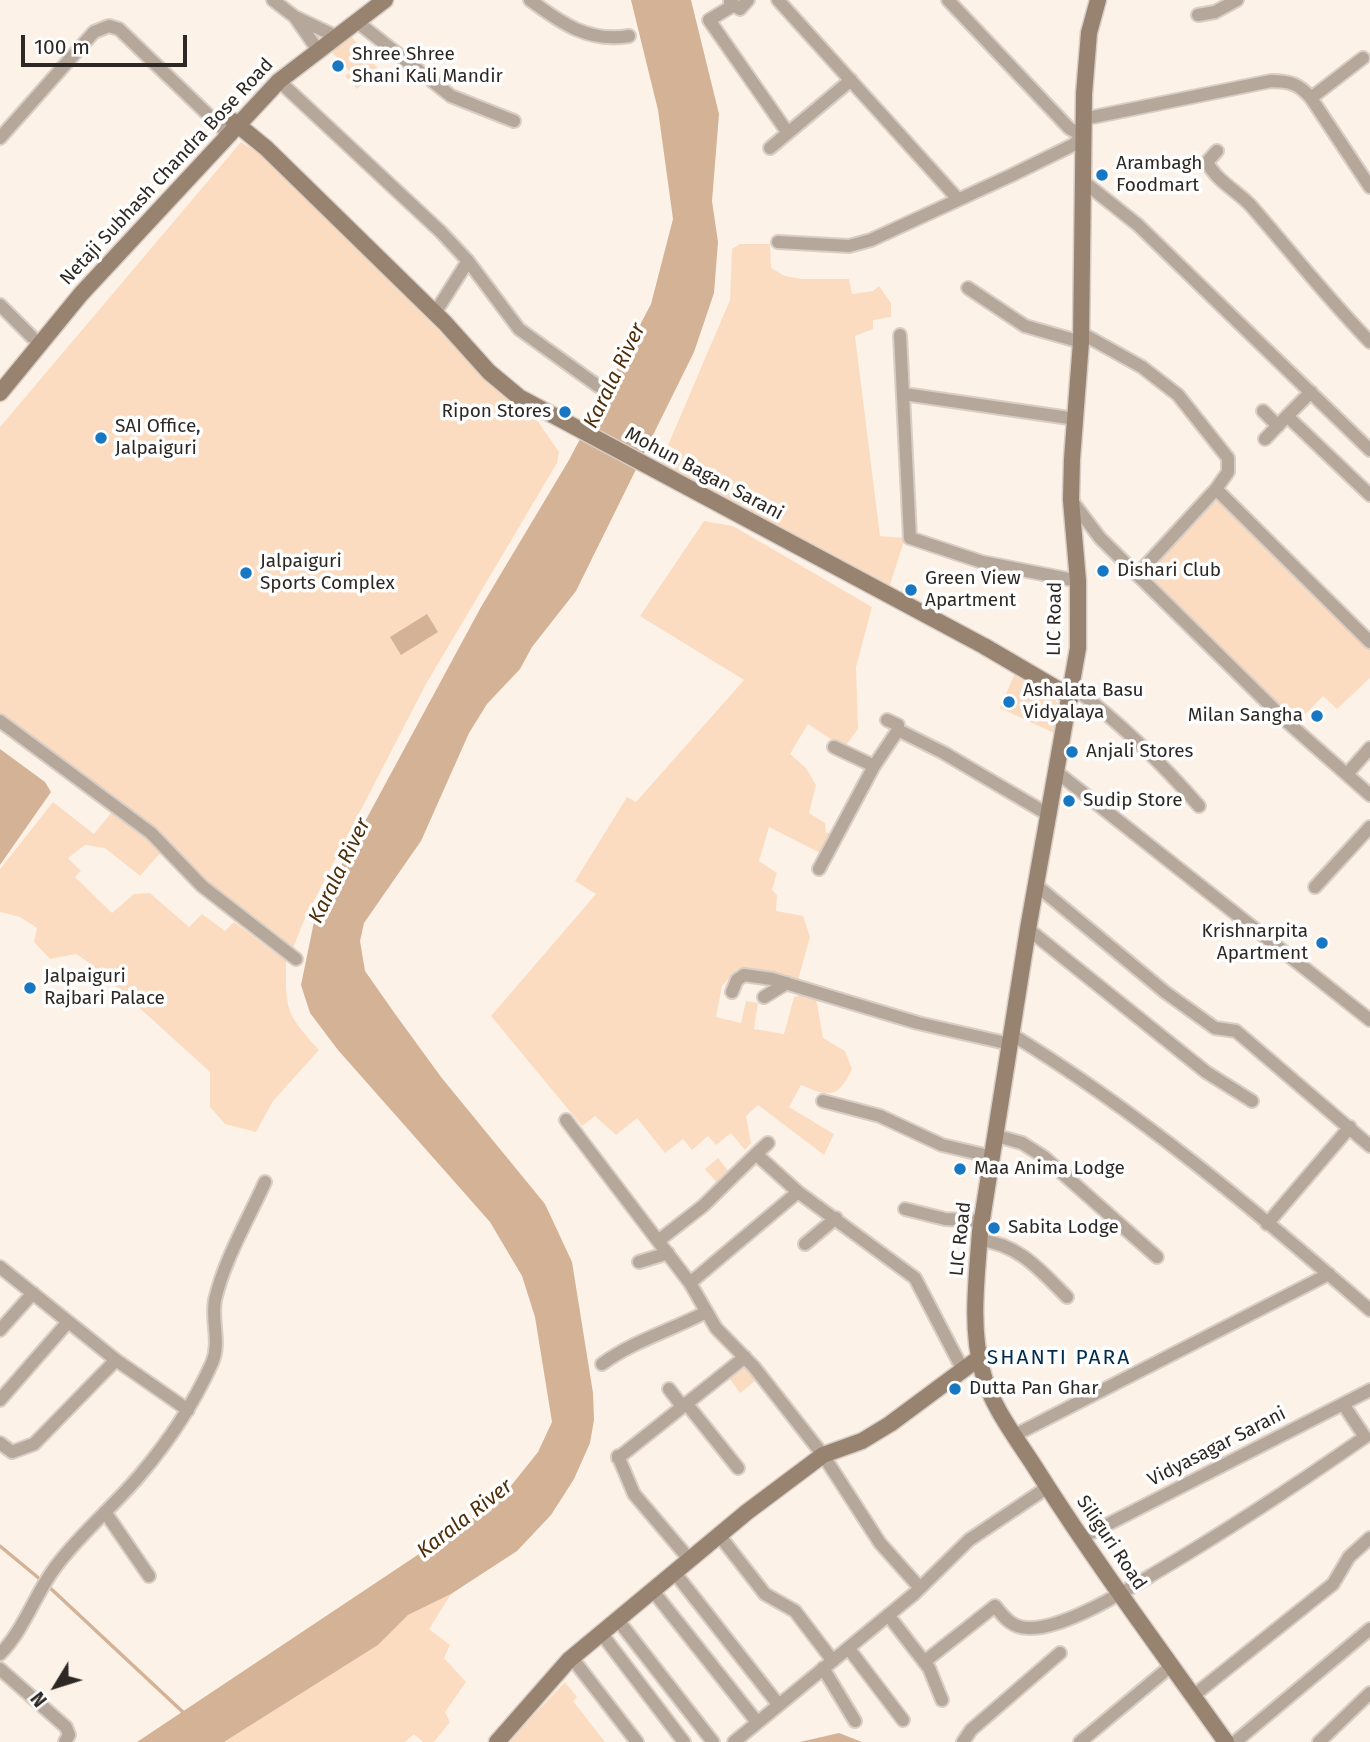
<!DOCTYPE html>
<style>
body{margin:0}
#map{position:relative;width:1370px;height:1742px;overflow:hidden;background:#fdf2e8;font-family:"Fira Sans",sans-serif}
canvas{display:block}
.north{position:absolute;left:21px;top:1651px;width:70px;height:70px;-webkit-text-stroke:5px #fff;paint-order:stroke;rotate:232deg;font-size:19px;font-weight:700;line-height:28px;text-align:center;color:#2d2824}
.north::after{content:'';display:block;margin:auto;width:24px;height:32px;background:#2d2824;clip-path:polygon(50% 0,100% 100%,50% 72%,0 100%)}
.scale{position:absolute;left:21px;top:35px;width:166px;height:32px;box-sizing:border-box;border:4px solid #2d2824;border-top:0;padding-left:9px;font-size:21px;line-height:24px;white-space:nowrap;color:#2d2824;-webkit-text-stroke:5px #fff;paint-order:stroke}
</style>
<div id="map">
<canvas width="1370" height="1742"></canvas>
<div class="north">N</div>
<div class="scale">100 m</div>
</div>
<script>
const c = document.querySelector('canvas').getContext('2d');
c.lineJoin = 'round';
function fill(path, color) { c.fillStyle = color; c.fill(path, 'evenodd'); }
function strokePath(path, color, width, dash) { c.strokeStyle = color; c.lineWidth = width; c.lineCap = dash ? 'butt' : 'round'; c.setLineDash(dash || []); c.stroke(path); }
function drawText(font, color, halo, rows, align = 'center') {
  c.font = font + ' "Fira Sans",sans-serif'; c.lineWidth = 7; c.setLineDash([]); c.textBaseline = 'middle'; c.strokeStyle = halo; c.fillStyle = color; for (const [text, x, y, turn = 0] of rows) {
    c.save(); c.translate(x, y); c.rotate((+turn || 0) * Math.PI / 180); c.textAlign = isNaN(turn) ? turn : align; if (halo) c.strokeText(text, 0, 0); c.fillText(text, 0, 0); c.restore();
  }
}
fill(new Path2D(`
 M351 36 379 70 357 89 345 76 350 72 332 52Z
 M241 142 260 154 304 195 490 382 532 413 559 452 557 463 426 684 305 918 291 953 0 718V427Z
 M740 244H770L771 268 785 276 801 279H849L852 294 873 291 879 286 891 303V317L873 320V329L855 336 880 536 905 538 888 591 657 471 730 300 732 249Z
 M1216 499 1370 650V678L1337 709 1323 696 1296 724 1141 573Z
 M704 521 733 526 872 607 856 667 858 729 844 748 808 724 790 754 806 768 816 785 809 813 825 823 826 832 832 835 820 853 769 827 759 861 777 873 772 890 777 895 776 911 803 916 810 937 798 980 738 969 722 986 716 1017 741 1023 746 1001 758 1003 754 1029 784 1034 794 997 801 995 816 998 823 1038 845 1051 852 1069C838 1099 829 1097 801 1085L789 1107 834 1134 824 1155 758 1105 746 1116 751 1143 745 1150 731 1133 716 1145 708 1136 692 1150 683 1139 665 1153 637 1118 616 1135 595 1116 582 1126 491 1016 596 894 575 881 627 797 636 802 744 680 640 616Z
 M1014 675 1053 697 1061 707 1054 733 1000 708Z
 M53 802 94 834 111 813 162 851 140 876 105 848 85 845 68 858 81 871 75 877 112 913 134 894 150 893 189 927 202 914 225 931 234 922 286 961C286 1011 285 1012 319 1050L273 1101 256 1132 225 1124 210 1107V1072L91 964 76 954 50 959 34 942 37 928 20 917 0 912V869Z
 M718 1158 730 1173 717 1183 705 1169Z
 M743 1363 759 1378 740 1393 727 1375Z
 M451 1594 429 1629 450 1645 444 1658 466 1682 445 1712 450 1722 434 1742H423L414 1734 405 1742H224L378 1645 408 1615Z
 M565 1682 577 1697 573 1701 605 1742H508Z`), '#fcdcc1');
fill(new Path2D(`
 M631 0H691L719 114 712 201 718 242 714 293 694 352 576 591 532 647 520 669 487 704 469 733 421 841 364 923 360 941 365 971 393 1011 441 1077 545 1204 572 1262 593 1393 594 1420 590 1443 574 1479 551 1515 517 1551 451 1594 408 1615 378 1645 224 1742H137L482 1512 510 1487 538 1452 552 1422 535 1317 522 1276 490 1222 338 1050 310 1013 301 985 316 912 481 607 569 460 651 304 673 219 658 110Z
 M427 614 438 632 401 655 390 637Z
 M0 749 45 782 51 792 0 865Z
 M839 1733 862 1742H800Z`), '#d4b296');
strokePath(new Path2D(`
 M0 1546 41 1580
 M47 1585 185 1714`), '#d4b296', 3.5);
const street = new Path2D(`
 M273 0 295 17 315 46
 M530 0C561 23 589 43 629 36
 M778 0 957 198
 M730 2 740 9 748 0
 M734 5 709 20 788 133
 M1198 15 1215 12 1237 0
 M295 17 331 34
 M356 21 451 96 514 121
 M279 81 441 232 468 261 519 329 598 386
 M1311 98 1363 58
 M1083 119 1271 81C1290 81 1299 84 1311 98L1370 187
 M0 138 94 32 109 26 119 29 224 130
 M770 148 851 80
 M1217 151 1207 162C1216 181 1239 192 1252 207 1292 253 1328 299 1370 342
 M1084 182 1138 225 1370 450
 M778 242 849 246 871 240 1012 175 1073 145 1083 136 1069 128 948 0
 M968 288 1025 326 1081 342
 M0 305 32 337
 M435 313 468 261
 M1081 333 1142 367 1178 395 1228 458V472L1216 489
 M900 335 910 538 982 562 1078 581
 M1311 392 1287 416 1370 495
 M904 394 1076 419
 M1263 411 1278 426
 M1265 439 1287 416
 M1072 501 1100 538 1285 720 1370 795
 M1137 575 1216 489 1370 642
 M1073 687C1120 723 1160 761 1199 806
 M887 720 898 725V730
 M0 721 151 833 202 886 296 959
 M834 747 874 766
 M1058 773 1370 1020
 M1347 774 1370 748
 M819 869 874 766 898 730 944 753 1049 815
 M1036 885 1165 992 1215 1028 1236 1031 1370 1146
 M1315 887 1370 827
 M1028 929 1206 1072 1252 1101
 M732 992 737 980 744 975 772 979 918 1023 1010 1044
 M764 997 787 983
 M1011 1034C1139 1112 1256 1211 1370 1310
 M823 1101 880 1116 942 1145 993 1157
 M566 1120 690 1283 716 1328 754 1367 823 1455 880 1543 920 1588
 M997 1136 1022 1143 1044 1157 1157 1257
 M756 1154 768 1143
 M905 1209 945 1219 982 1221
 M1267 1224 1350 1127
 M979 1240C1019 1244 1040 1270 1067 1297
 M658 1241 703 1206 756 1154 798 1192 915 1278 963 1370
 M805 1244 836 1218
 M639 1262 668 1253
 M0 1267 116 1360 188 1410
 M690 1283 798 1192
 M0 1330 33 1293
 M602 1364C635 1340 670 1331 706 1312
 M669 1389 682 1406
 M0 1400 68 1322
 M686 1403 738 1468
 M1015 1435 1329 1274
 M0 1443 12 1452 34 1444 116 1360
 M618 1456 634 1494 690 1560
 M618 1458 745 1357
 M105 1512 149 1576
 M719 1535 765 1594 795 1611 833 1661
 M1081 1538 1370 1390
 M675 1573 778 1704
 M653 1591 757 1722
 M888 1615 929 1668 942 1700
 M617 1619 713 1742
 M601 1633 684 1742
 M849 1649 903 1720
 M0 1654C25 1629 35 1593 57 1565 82 1532 114 1506 140 1475 169 1441 194 1403 212 1363 221 1342 211 1322 215 1300 224 1260 248 1220 265 1182
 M572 1658 637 1742
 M924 1662 995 1606C1005 1619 1013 1628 1029 1628 1064 1629 1125 1591 1155 1573 1228 1530 1296 1485 1365 1437L1343 1404
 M823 1668 855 1721
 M0 1669 66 1727 69 1735 65 1742
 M1193 1696 1333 1584 1349 1557 1370 1538
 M734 1742 914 1594 969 1540 1048 1487
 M963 1742 971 1730 1060 1653
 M1080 1742 1171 1666
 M1235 1742 1370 1629
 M1319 1742 1370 1693`);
const secondary = new Path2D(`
 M1098 0 1089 33 1084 94 1081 342 1072 459 1071 500 1078 581V648L1028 929 980 1232C977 1276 970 1327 982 1370 991 1407 1018 1440 1038 1472 1097 1565 1162 1652 1226 1742
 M233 121 266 148 445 323 489 372 519 397 984 646 1071 697
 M0 393 81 294 279 81 385 0
 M497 1742 569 1660 747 1512 823 1455 862 1441 890 1424 979 1358`);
strokePath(street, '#d8cec5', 16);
strokePath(secondary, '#d8cec5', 19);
strokePath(street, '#b6a79b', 12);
strokePath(secondary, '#988270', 16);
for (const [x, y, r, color] of [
 [338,66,7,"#1777c3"],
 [1102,175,7,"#1777c3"],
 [565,412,7,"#1777c3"],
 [101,438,7,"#1777c3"],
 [1103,571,7,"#1777c3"],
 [246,573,7,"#1777c3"],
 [911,590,7,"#1777c3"],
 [1009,702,7,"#1777c3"],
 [1317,716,7,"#1777c3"],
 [1072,752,7,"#1777c3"],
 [1069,801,7,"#1777c3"],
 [1322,943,7,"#1777c3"],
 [30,988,7,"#1777c3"],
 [960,1169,7,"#1777c3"],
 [994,1228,7,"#1777c3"],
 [955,1389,7,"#1777c3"]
]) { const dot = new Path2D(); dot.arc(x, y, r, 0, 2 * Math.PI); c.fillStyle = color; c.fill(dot); strokePath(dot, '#fff', 2.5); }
drawText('19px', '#2d2824', '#fff', [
 ["Shree Shree",352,55],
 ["Shani Kali Mandir",352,77],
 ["Arambagh",1116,164],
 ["Foodmart",1116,186],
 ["Ripon Stores",551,412,"right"],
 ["SAI Office,",115,427],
 ["Jalpaiguri",115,449],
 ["Jalpaiguri",260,562],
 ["Sports Complex",260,584],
 ["Dishari Club",1117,571],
 ["Green View",925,579],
 ["Apartment",925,601],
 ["Ashalata Basu",1023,691],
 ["Vidyalaya",1023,713],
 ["Milan Sangha",1303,716,"right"],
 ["Anjali Stores",1086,752],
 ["Sudip Store",1083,801],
 ["Krishnarpita",1308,932,"right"],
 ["Apartment",1308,954,"right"],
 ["Jalpaiguri",44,977],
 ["Rajbari Palace",44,999],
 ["Maa Anima Lodge",974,1169],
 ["Sabita Lodge",1008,1228],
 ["Dutta Pan Ghar",969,1389]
], 'left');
drawText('19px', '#2d2824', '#fff', [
 ["Netaji Subhash Chandra Bose Road",167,172,-47],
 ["Mohun Bagan Sarani",704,474,28],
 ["LIC Road",1055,619,-89],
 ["LIC Road",961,1239,-84],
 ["Vidyasagar Sarani",1217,1447,-27],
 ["Siliguri Road",1111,1543,56]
]);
drawText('italic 21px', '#4f2e0a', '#fff', [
 ["Karala River",615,376,-64],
 ["Karala River",340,871,-64],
 ["Karala River",465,1519,-38]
]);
c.letterSpacing = '2px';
drawText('21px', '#002c50', '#fff', [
 ["SHANTI PARA",1059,1358]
]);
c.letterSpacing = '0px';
</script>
